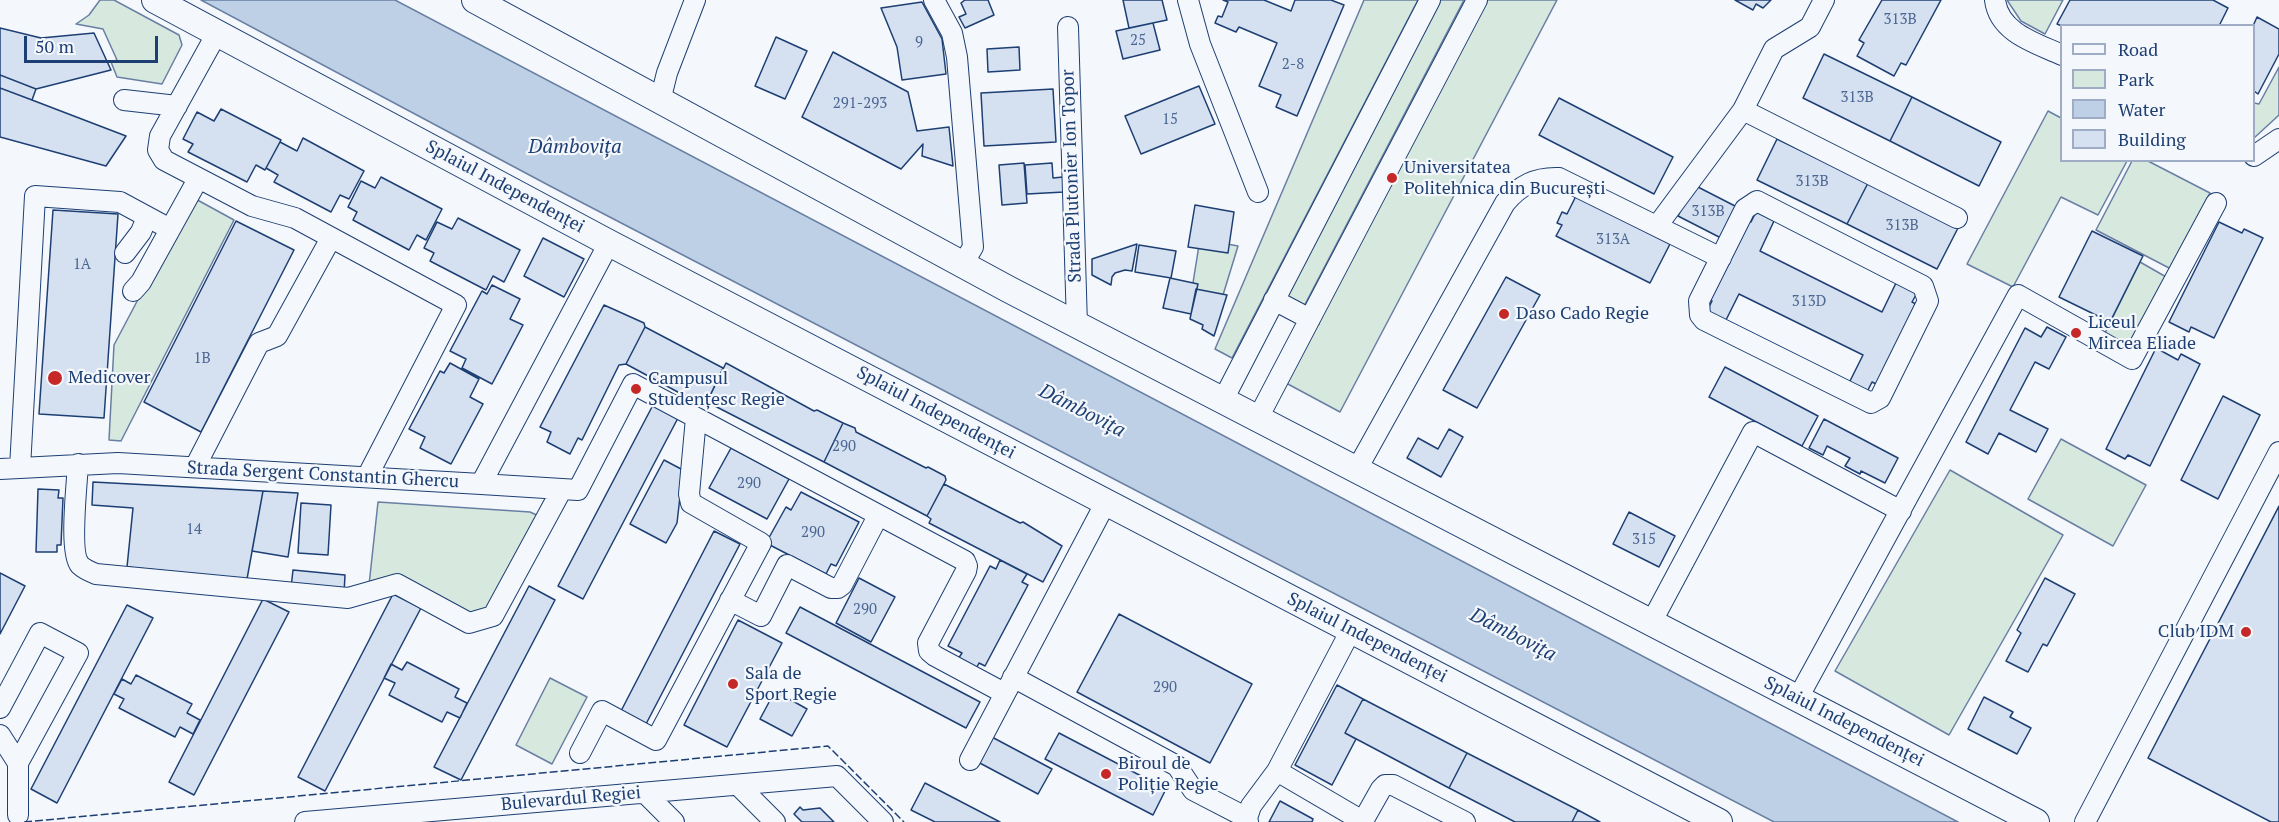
<!DOCTYPE html>
<meta charset="utf-8">
<style>
body{margin:0}
#map{position:relative;width:2279px;height:822px;overflow:hidden;background:#f4f7fb;font-family:"PT Serif",serif}
canvas{display:block}
.legend{position:absolute;left:2060px;top:24px;width:195px;height:138px;box-sizing:border-box;background:#f4f7fb;border:2px solid #9eadc5;margin:0;padding:8px 10px;list-style:none;font-size:18px;color:#1d3f73}
.legend li{display:flex;align-items:center;gap:12px;height:30px}
.legend b{width:30px;border:2px solid #9eadc5}
.scale{position:absolute;left:24px;top:36px;width:134px;height:27px;box-sizing:border-box;border:3px solid #1d3f73;border-top:0;padding-left:8px;font-size:18px;line-height:21px;white-space:nowrap;color:#1d3f73;-webkit-text-stroke:4px #f4f7fb;paint-order:stroke}
</style>
<div id="map">
<canvas width="2279" height="822"></canvas>
<ul class="legend">
<li><b style="height:8px;background:#f4f7fb"></b>Road</li>
<li><b style="height:16px;background:#d7e8df"></b>Park</li>
<li><b style="height:16px;background:#bed0e5"></b>Water</li>
<li><b style="height:16px;background:#d5e0f0"></b>Building</li>
</ul>
<div class="scale">50 m</div>
</div>
<script>
const c = document.querySelector('canvas').getContext('2d');
c.lineJoin = 'round';
function fill(path, color) { c.fillStyle = color; c.fill(path, 'evenodd'); }
function strokePath(path, color, width, dash) { c.strokeStyle = color; c.lineWidth = width; c.lineCap = dash ? 'butt' : 'round'; c.setLineDash(dash || []); c.stroke(path); }
function drawText(font, color, halo, rows, align = 'center') {
  c.font = font + ' "PT Serif",serif'; c.lineWidth = 4.5; c.setLineDash([]); c.textBaseline = 'middle'; c.strokeStyle = halo; c.fillStyle = color; for (const [text, x, y, turn = 0] of rows) {
    c.save(); c.translate(x, y); c.rotate((+turn || 0) * Math.PI / 180); c.textAlign = isNaN(turn) ? turn : align; if (halo) c.strokeText(text, 0, 0); c.fillText(text, 0, 0); c.restore();
  }
}
const green = new Path2D(`
 M100 0H114L179 35 182 45 162 84 117 77 111 62 117 60 103 29 76 24 89 15Z
 M1364 0H1418L1232 358 1215 349Z
 M1440 0H1464L1302 310 1283 301Z
 M1486 0H1557L1340 412 1286 383Z
 M2007 0H2063L2045 34 2021 21Z
 M2279 67V115L2254 138V103L2259 104Z
 M2048 111 2061 118 2062 160 2127 161 2098 215 2061 197 2013 287 1967 264Z
 M2132 161H2148L2210 193 2171 269 2096 230Z
 M192 197 234 220 121 441 109 440 114 345Z
 M1200 239 1238 246 1223 295 1192 289Z
 M2140 262 2168 278 2137 341 2127 347 2104 335Z
 M2061 439 2146 485 2113 546 2028 499Z
 M1950 470 2063 535 1949 735 1835 671Z
 M378 502 530 512 541 517 487 614 468 616 369 585Z
 M550 678 587 697 552 764 516 745Z`);
fill(green, '#d7e8df');
strokePath(green, '#687fa3', 1.5);
const water = new Path2D(`
 M201 0H395L1958 822H1774L550 186Z`);
fill(water, '#bed0e5');
strokePath(water, '#687fa3', 1.5);
const building = new Path2D(`
 M965 0H988L994 15 965 28 959 17 966 14 961 3Z
 M1123 0H1162L1167 20 1129 28Z
 M1223 0H1264L1291 11 1295 0H1331L1344 5 1297 116 1276 107 1281 95 1259 86 1277 43 1239 27 1236 32 1215 23 1218 16 1222 17 1228 2Z
 M1735 0H1771L1763 8 1756 4 1753 10Z
 M1882 0H1941L1906 65 1901 63 1894 76 1857 56 1864 43 1859 40Z
 M2070 0H2213L2228 8 2219 26H2062L2057 24Z
 M922 2 942 39 946 74 902 80 897 47 881 8Z
 M2257 17 2279 29V54L2258 94 2254 91 2253 26Z
 M1153 23 1160 50 1123 59 1116 31Z
 M0 28 41 38 94 33 111 70 36 89 0 75Z
 M776 37 807 51 785 99 755 86Z
 M1019 47 1020 70 988 72 987 49Z
 M833 52 908 92 917 131 949 127 953 166 922 156 923 144 901 169 802 117Z
 M1824 54 1912 97 1890 141 1803 98Z
 M0 75 36 89 32 100 0 88Z
 M1199 86 1215 124 1141 154 1125 116Z
 M0 88 32 100 126 136 106 166 0 137Z
 M1053 89 1056 142 984 146 981 93Z
 M1912 97 2001 142 1979 186 1890 141Z
 M1559 98 1673 157 1654 194 1539 135Z
 M221 109 281 140 265 170 256 165 247 182 188 152 193 144 183 139 197 112 214 121Z
 M303 138 364 171 349 199 340 195 331 212 274 182 278 175 266 168 280 142 297 151Z
 M1777 139 1868 183 1847 224 1757 180Z
 M1024 163 1027 203 1002 205 999 165Z
 M1052 163 1053 178 1063 177 1064 192 1027 194 1025 165Z
 M381 177 442 209 426 240 417 235 409 250 353 220 357 212 348 207 361 181 375 188Z
 M1868 183 1958 228 1937 269 1847 224Z
 M1694 185 1737 207 1721 238 1678 216Z
 M1576 196 1670 244 1650 283 1556 236 1562 225 1557 223 1562 212 1567 214Z
 M1195 205 1234 212 1228 253 1188 247Z
 M53 210 118 214 104 418 39 414Z
 M1756 212 1774 221 1760 251 1882 312 1896 283 1917 293 1912 302 1916 304 1876 384 1872 382 1867 392 1849 383 1863 355 1739 294 1725 322 1706 313 1712 301 1708 300 1747 221 1751 222Z
 M458 218 520 250 504 282 493 276 486 290 430 261 434 253 424 248 437 222 452 229Z
 M236 221 294 250 201 432 144 402Z
 M2219 222 2242 233 2244 229 2263 238 2214 338 2191 327 2189 332 2169 322Z
 M2092 231 2143 256 2110 322 2059 297Z
 M543 238 584 259 564 297 524 276Z
 M1137 244 1132 271 1125 270 1115 273 1112 277 1111 285 1092 275V259Z
 M1139 245 1176 251 1171 278 1135 272Z
 M1506 277 1540 295 1477 408 1443 390Z
 M1170 278 1198 284 1191 314 1163 308Z
 M492 285 520 299 510 319 523 325 492 384 462 368 466 359 450 351 482 291 487 294Z
 M1196 289 1227 295 1214 336 1202 329 1203 325 1190 319Z
 M604 305 644 323 645 327 626 364 619 365 582 440 578 438 570 454 547 442 551 432 540 427Z
 M645 327 723 368 707 402 702 400 700 404 626 364Z
 M2047 327 2066 337 2049 369 2035 362 2010 410 2048 429 2036 452 1999 433 1988 454 1966 442 2025 328 2041 337Z
 M2156 348 2178 360 2181 354 2200 364 2150 466 2128 455 2125 459 2106 449Z
 M450 363 479 379 470 397 483 404 451 464 420 448 425 437 409 429 440 371 444 373Z
 M726 363 814 411 817 410 843 423 824 462 707 402Z
 M1725 367 1818 416 1802 446 1709 397Z
 M2223 396 2260 415 2218 499 2181 480Z
 M653 405 678 418 583 599 558 586Z
 M1824 419 1898 458 1885 483 1861 471 1860 474 1845 466 1850 458 1827 446 1823 455 1809 448Z
 M843 423 855 428 856 432 926 468 928 467 945 476 946 480 927 516 824 462Z
 M1449 429 1463 437 1441 477 1407 458 1418 438 1438 449Z
 M731 448 789 479 767 519 709 488Z
 M664 460 683 470 677 523 666 543 630 524Z
 M93 482 263 491 247 579 127 567 133 508 92 505Z
 M944 484 1020 523 1023 522 1062 546 1043 582 929 523 931 519 927 516Z
 M38 489 59 490 58 498H63L61 545H57V552H36Z
 M263 491 298 493 288 557 252 551Z
 M801 492 859 522 836 566 831 564 826 574 766 543 786 507 791 510Z
 M301 503 331 505 328 555 298 553Z
 M2279 506V822H2271L2148 758Z
 M1629 512 1675 536 1659 567 1613 544Z
 M714 531 740 544 646 724 621 711Z
 M1000 560 1027 574 1022 582 1028 585 985 666 979 663 976 669 958 659 962 653 948 646 990 566 996 569Z
 M293 570 345 575 344 594 291 588Z
 M0 573 25 586 0 634Z
 M859 578 895 597 871 642 836 623Z
 M2045 578 2075 594 2047 646 2043 644 2028 672 2006 661 2021 633 2017 630Z
 M529 586 555 600 461 780 434 767Z
 M393 594 421 608 325 791 298 777Z
 M263 599 289 612 194 795 169 782Z
 M127 605 153 618 57 803 31 789Z
 M800 607 980 702 966 728 786 633Z
 M1119 614 1252 684 1210 763 1077 692Z
 M738 620 782 643 727 747 684 725Z
 M407 662 459 689 455 697 467 703 460 718 447 712 442 722 389 695 395 683 384 678 391 664 402 670Z
 M136 675 192 704 187 713 200 720 193 734 180 727 175 737 119 708 124 699 114 694 122 679 131 684Z
 M1337 685 1363 699 1345 733 1356 739 1332 785 1295 765Z
 M775 691 807 709 792 736 760 719Z
 M1984 697 2013 712 2010 717 2031 728 2017 754 1968 729Z
 M1363 699 1467 753 1449 788 1345 733Z
 M1059 733 1166 789 1153 815 1045 759Z
 M990 736 1052 769 1038 794 976 761Z
 M1467 753 1578 810 1572 822H1515L1449 788Z
 M925 783 1000 822H935L911 810Z
 M1280 801 1313 819 1312 822H1269Z
 M800 807 803 810 820 808 834 822H802L794 814Z
 M1578 810 1600 822H1572Z`);
fill(building, '#d5e0f0');
strokePath(building, '#1d3f73', 1.5);
const minor = new Path2D(`
 M934 0 952 33 957 57 973 247 963 264
 M1188 0 1200 44 1258 192
 M1995 0C1999 33 2036 43 2062 55
 M1068 27 1077 325
 M217 33 160 136 158 150 164 160 252 206 295 218 456 305 367 477
 M124 100 177 106
 M660 101 667 73 695 0
 M1743 110 1957 218
 M2254 156 2279 139
 M1757 201 1923 286 1928 301 1880 398 1871 403 1704 320 1700 315 1699 301 1745 209Z
 M1657 226 1743 110 1774 49 1810 27 1824 0
 M125 253 141 232 147 217
 M133 291 141 282 198 179
 M1274 300 1310 319
 M1223 400 1430 0
 M1258 418 1477 0
 M78 464C77 483 69 553 80 565 84 569 91 572 96 574L348 598 397 584 469 623 493 616 562 489
 M195 467 259 343 277 336 331 238
 M20 468 35 196 120 202 170 229
 M0 469 118 463 481 484 609 243
 M1357 469 1505 203C1520 185 1536 177 1559 178L1721 258
 M481 484 578 490 633 384 965 561 967 566 966 571 928 643 929 651 935 656 1004 693
 M730 600 761 616 787 565 831 588H838L842 585 878 516
 M1651 623 1753 432 1901 511
 M1013 677 1177 766 1193 790 1247 818
 M1798 698 2018 295 2132 359 2216 203
 M0 708 40 633 78 653 18 763 0 735
 M580 753 602 711 656 740 761 543 691 503 689 494 696 418
 M970 760 1106 502
 M18 763V815
 M1277 771 1364 822
 M738 785 775 822
 M645 793 674 822
 M1363 821 1381 789 1385 785H1393L1465 822
 M305 822 837 776 883 822
 M1248 822 1247 818 1251 806 1277 771 1351 630
 M2085 822 2279 452`);
const major = new Path2D(`
 M155 0 609 243 1719 822
 M475 0 1008 289 2036 822`);
strokePath(minor, '#1d3f73', 22);
strokePath(major, '#1d3f73', 28);
strokePath(minor, '#f4f7fb', 20);
strokePath(major, '#f4f7fb', 26);
strokePath(new Path2D(`
 M24 822 828 746 904 822`), '#1d3f73', 1.5, [8, 3]);
for (const [x, y, r, color] of [
 [1392,178,6,"#c62828"],
 [1504,314,6,"#c62828"],
 [2076,333,6,"#c62828"],
 [55,378,8,"#c62828"],
 [636,389,6,"#c62828"],
 [2246,632,6,"#c62828"],
 [733,684,6,"#c62828"],
 [1106,774,6,"#c62828"]
]) { const dot = new Path2D(); dot.arc(x, y, r, 0, 2 * Math.PI); c.fillStyle = color; c.fill(dot); strokePath(dot, '#f4f7fb', 2); }
drawText('15px', '#4b6792', null, [
 ["313B",1900,20],
 ["25",1138,41],
 ["9",919,43],
 ["2-8",1293,65],
 ["313B",1857,98],
 ["291-293",860,104],
 ["15",1170,120],
 ["313B",1812,182],
 ["313B",1708,212],
 ["313B",1902,226],
 ["313A",1613,240],
 ["1A",82,265],
 ["313D",1809,302],
 ["1B",202,359],
 ["290",844,447],
 ["290",749,484],
 ["14",194,530],
 ["290",813,533],
 ["315",1644,540],
 ["290",865,610],
 ["290",1165,688]
]);
drawText('18px', '#1d3f73', '#f4f7fb', [
 ["Universitatea",1404,168],
 ["Politehnica din București",1404,189],
 ["Daso Cado Regie",1516,314],
 ["Liceul",2088,323],
 ["Mircea Eliade",2088,344],
 ["Medicover",68,378],
 ["Campusul",648,379],
 ["Studențesc Regie",648,400],
 ["Club IDM",2234,632,"right"],
 ["Sala de",745,674],
 ["Sport Regie",745,695],
 ["Biroul de",1118,764],
 ["Poliție Regie",1118,785]
], 'left');
drawText('18px', '#1d3f73', '#f4f7fb', [
 ["Strada Plutonier Ion Topor",1072,176,-92],
 ["Splaiul Independenței",505,187,28],
 ["Splaiul Independenței",936,413,28],
 ["Strada Sergent Constantin Ghercu",323,475,3],
 ["Splaiul Independenței",1367,638,27],
 ["Splaiul Independenței",1844,722,27],
 ["Bulevardul Regiei",571,799,-5]
]);
drawText('italic 20px', '#1d3f73', '#f4f7fb', [
 ["Dâmbovița",575,147],
 ["Dâmbovița",1082,411,27],
 ["Dâmbovița",1513,635,27]
]);
</script>
